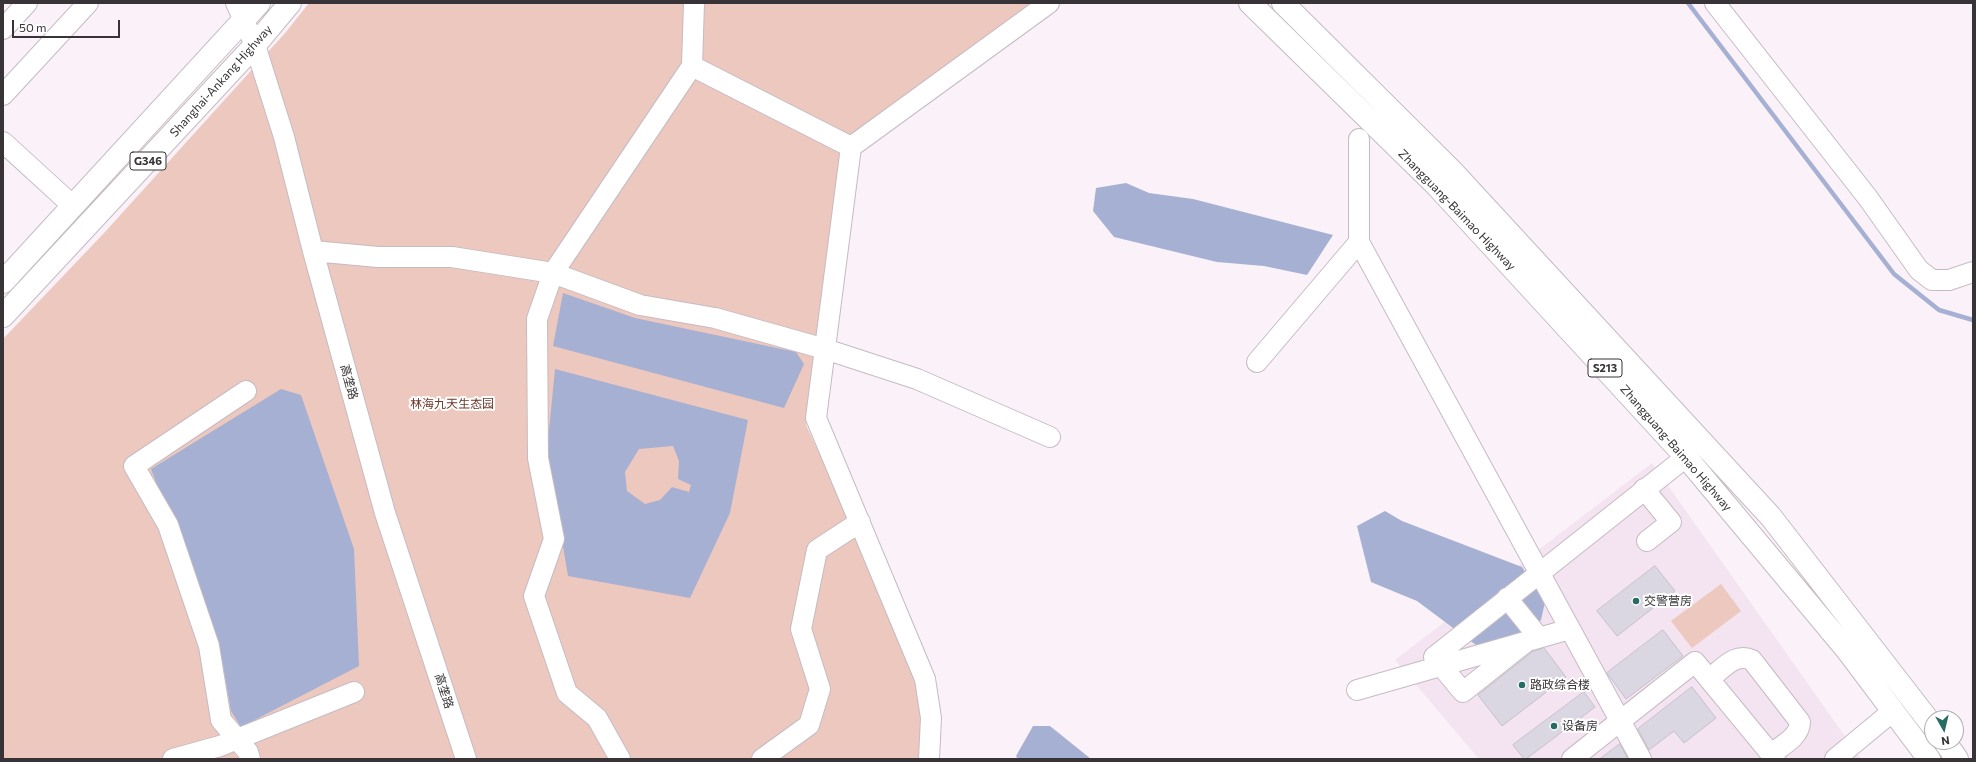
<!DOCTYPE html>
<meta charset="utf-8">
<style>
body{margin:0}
#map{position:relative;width:1976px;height:762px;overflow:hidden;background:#fbf1f9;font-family:Commissioner,sans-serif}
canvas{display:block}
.frame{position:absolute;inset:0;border:4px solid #373336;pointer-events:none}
.north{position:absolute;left:1924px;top:710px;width:40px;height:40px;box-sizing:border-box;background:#fff;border:1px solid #afadaf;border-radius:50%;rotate:172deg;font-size:11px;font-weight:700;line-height:16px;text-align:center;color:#373336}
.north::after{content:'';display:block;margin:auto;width:14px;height:18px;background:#266c61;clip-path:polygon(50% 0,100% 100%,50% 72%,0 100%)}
.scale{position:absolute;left:12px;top:20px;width:108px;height:18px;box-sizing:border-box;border:2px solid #373336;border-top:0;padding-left:5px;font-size:12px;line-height:14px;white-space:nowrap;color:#373336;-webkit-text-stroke:3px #fff;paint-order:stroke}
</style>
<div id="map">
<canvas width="1976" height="762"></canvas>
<div class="frame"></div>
<div class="north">N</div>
<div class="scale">50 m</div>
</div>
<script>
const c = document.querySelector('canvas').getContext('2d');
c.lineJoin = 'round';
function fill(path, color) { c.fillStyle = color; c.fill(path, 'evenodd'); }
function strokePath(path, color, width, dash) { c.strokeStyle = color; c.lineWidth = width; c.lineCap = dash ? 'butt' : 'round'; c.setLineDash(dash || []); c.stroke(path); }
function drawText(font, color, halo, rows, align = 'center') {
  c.font = font + ' Commissioner,"Noto Sans SC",sans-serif'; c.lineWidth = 4; c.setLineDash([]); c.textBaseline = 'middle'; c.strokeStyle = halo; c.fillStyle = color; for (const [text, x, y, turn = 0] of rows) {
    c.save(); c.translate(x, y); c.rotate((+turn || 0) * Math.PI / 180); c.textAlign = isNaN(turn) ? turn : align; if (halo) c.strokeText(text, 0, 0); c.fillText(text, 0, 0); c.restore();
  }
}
fill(new Path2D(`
 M1652 463 1861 759H1479L1395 660Z`), '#f4e3f0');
fill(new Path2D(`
 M309 3H1042L844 146 806 425 931 693 930 759H3V339L105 232 286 32Z
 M1721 584 1741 611 1692 648 1671 621Z`), '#edc8be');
fill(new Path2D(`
 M1126 183 1149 193 1193 199 1333 235 1307 275 1264 266 1217 262 1114 237 1093 211 1096 188Z
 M563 293 635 318 796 352 804 364 784 408 553 346Z
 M555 369 748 420 730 513 690 598 568 576 547 451ZM673 446 679 461 678 479 691 485 689 492 672 487 660 500 645 504 627 491 625 472 639 449Z
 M281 389 301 395 354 549 359 666 241 727 231 711 220 649 151 469Z
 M1385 511 1402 521 1522 567 1545 602 1541 620 1529 633 1480 648 1417 601 1371 582 1357 526Z
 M1033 726H1050L1091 759H1018L1016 756Z`), '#a5b0d3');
strokePath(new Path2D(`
 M1688 3 1894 274 1939 310 1973 320`), '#a5b0d3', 4.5);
const building = new Path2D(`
 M1655 566 1675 591 1617 636 1597 611Z
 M1663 630 1683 656 1626 699 1607 673Z
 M1544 648 1566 677 1502 726 1478 695 1532 652Z
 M1692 687 1716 718 1684 743 1674 731 1649 750 1638 729Z
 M1584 692 1595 707 1526 759H1524L1513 745Z
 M1620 744 1628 759H1600Z`);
fill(building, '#dbd7e2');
strokePath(building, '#c5c1cb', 1);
const minor = new Path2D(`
 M236 3 255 45 284 137 313 251 385 513 466 759
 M1715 3 1868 198 1919 270 1932 280H1949L1973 272
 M3 29 27 3
 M692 66 851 147
 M3 95 88 3
 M3 142 73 206
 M1359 242 1641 759
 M313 251 378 257H452L553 273 640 305 715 318 825 349 917 379 1050 437
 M1257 362 1359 242V139
 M246 391 134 466 168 525 209 646 221 720 248 752 250 759
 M1644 489 1671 522 1647 541
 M1507 598 1536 634 1463 692 1434 657C1518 590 1602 523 1686 457
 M1710 678C1723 669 1735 652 1752 660L1800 722C1800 737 1781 746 1771 754
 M1357 690 1570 629
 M173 759 220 746 354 692
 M620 759 597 718 567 693 534 596 554 539 538 458 537 319 553 273 692 66 694 3
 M762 759 809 725 820 689 801 629 817 550 860 522
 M929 759 931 718 925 679 816 418 851 147 1049 3
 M1572 759 1695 662 1775 759
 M1835 759 1893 711`);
const highway = new Path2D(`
 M1250 3 1437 186 1686 457 1847 650 1929 759
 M1283 3 1451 170 1771 517 1932 725
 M3 282 259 3
 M3 316 255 45 290 3
 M1945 742 1957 759`);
strokePath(minor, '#c5bbc3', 22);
strokePath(highway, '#c5bbc3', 24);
strokePath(minor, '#fff', 20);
strokePath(highway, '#fff', 22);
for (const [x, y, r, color] of [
 [1636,601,4,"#266c61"],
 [1522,685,4,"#266c61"],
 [1554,726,4,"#266c61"]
]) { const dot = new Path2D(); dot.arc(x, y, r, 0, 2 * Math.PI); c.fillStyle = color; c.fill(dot); strokePath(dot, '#fff', 1.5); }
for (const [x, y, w] of [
 [148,161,36],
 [1605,368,34]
]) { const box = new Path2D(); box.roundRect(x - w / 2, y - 9, w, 18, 3); c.fillStyle = '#fff'; c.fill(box); strokePath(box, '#373336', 1); }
drawText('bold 11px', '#373336', null, [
 ["G346",148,161],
 ["S213",1605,368]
]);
drawText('12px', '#373336', '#fff', [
 ["Shanghai-Ankang Highway",221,81,-48],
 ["Zhangguang-Baimao Highway",1457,210,46],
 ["高垄路",349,382,75],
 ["Zhangguang-Baimao Highway",1676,448,49],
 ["高垄路",444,691,72]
]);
drawText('12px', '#6e3729', '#fff', [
 ["林海九天生态园",452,404]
]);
drawText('12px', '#373336', '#fff', [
 ["交警营房",1644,601],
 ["路政综合楼",1530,685],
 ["设备房",1562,726]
], 'left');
</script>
